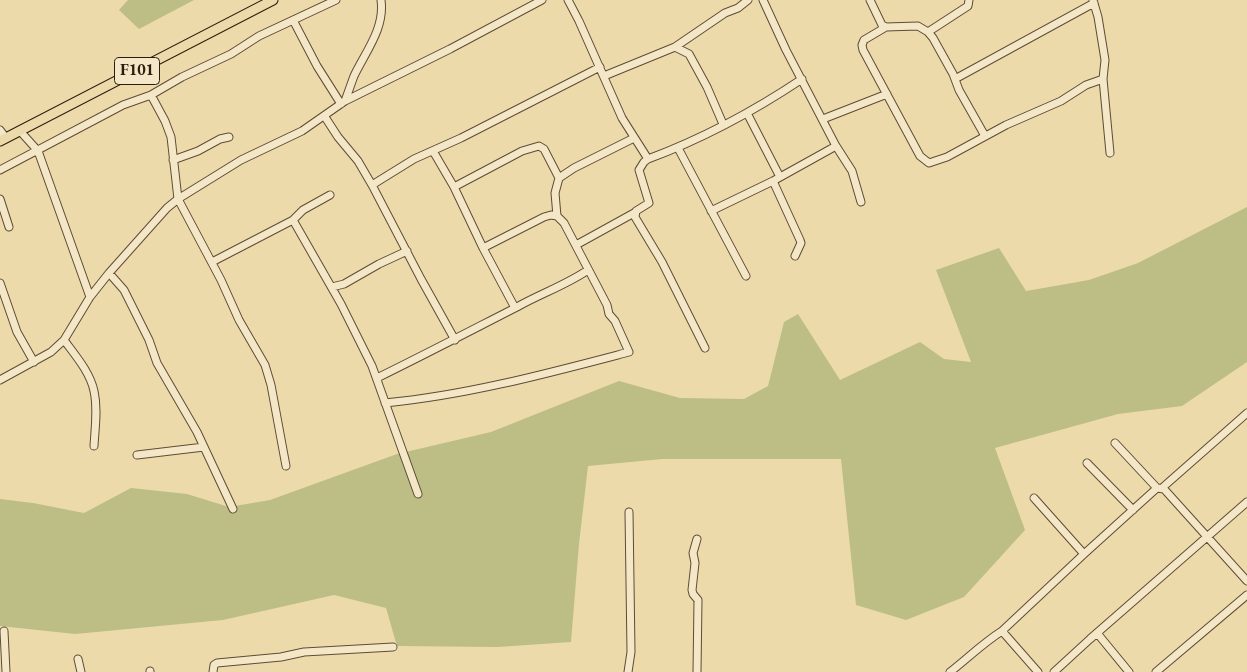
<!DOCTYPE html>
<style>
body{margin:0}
canvas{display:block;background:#eddaaa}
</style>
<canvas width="1247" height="672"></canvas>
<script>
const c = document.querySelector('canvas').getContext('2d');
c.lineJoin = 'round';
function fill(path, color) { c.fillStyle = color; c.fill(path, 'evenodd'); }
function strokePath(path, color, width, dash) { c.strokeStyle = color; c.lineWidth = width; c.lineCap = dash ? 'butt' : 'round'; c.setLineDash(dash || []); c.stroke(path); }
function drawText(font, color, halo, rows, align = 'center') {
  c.font = font + ' "EB Garamond",serif'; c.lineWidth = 4; c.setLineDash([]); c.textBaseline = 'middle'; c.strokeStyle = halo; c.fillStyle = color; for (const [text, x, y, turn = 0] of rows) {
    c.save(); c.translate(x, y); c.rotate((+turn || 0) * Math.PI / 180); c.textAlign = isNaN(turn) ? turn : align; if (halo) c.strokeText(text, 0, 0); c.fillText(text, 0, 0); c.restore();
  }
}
fill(new Path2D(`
 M128 0H194L139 29 119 10Z
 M1247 207V362L1182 406 1118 414 995 448 1025 530 964 597 906 620 856 605 841 459H662L588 466 579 544 571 642 498 647 397 646 386 608 334 595 223 620 75 634 0 626V499L33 503 84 513 131 488 187 494 229 507 270 500 397 454 491 432 619 381 680 398 744 399 768 386 784 322 798 314 840 380 920 342 944 359 971 362 936 270 999 248 1026 291 1089 280 1138 263Z`), '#bcbe86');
const minor = new Path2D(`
 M568 0 579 21 622 118 648 159
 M763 0 786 50 836 146 852 171 861 202
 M870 0 882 25 886 27
 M1093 0 1098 17 1105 60 1103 79 1110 153
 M293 20 317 66 341 104
 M928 32 968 6 969 0
 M675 47 689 54 707 87 723 124
 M604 76 675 47 725 13 738 8 748 0
 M955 79 1094 3
 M151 95 165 121 171 137 178 199 221 280 239 320 265 365 271 385 286 466
 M345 101C348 93 351 84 354 76 366 51 385 28 381 0
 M747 113 780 177
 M325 117 338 137 358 161 372 185 421 279 455 340
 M823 119 887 94
 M0 130 6 138
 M20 131 38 151 90 297
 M985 136 959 90 953 74 933 38 928 32 918 26 886 27 864 40 862 45 863 50 920 156 929 163 947 157 1006 125 1061 101 1086 85 1103 79
 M678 148 746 276
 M433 151 454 187 483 248 515 308
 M173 160 198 151 220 139 229 137
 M0 170 123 105 151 95 182 77 231 54 259 36 336 0
 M773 181 800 240 801 243 795 256
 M372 185 414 159 461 138 600 67
 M454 187 522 151 539 146 544 149 559 178
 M0 199 9 227
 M711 211 773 181 836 146
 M557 216 555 193 559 178 574 168 634 138
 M293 220 341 304 372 366 418 494
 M576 245 634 213
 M212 262 293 220 303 210 330 195
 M109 273 124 290 149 340 157 363 197 432 233 509
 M0 283 17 332 34 362
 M332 287 344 284 379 264 407 251
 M64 340C75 355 90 372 94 391 98 409 95 428 94 446
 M705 348 662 262 635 217 636 211 649 203 639 170 644 162 648 159C702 139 754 111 802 79
 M377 378C424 355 470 331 517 307 540 294 566 285 588 270
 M0 380 51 352 64 340 90 297 109 273 167 208 178 199 241 160 302 131 345 101 450 49 542 0
 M385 403C468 395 549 373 629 352L615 321 609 314 607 305 564 223 557 216 551 215 544 217 483 248
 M1115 443 1157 488
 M137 455 204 447
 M1087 463 1133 510
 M1162 488 1247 413
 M1034 498 1084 554
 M697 539 693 553 695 563 692 590 693 594 698 600 697 672
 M4 631 6 672
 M1002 631 1084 554 1157 488 1164 489 1247 581
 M1097 633 1129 672
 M78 659 81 672
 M150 671V672
 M213 672 214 665 217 663 281 657 304 652 393 647
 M628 672 631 652 629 512
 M950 672C968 658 983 643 1002 631L1038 672
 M1054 672 1090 639 1247 502
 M1156 672 1247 595`);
const major = new Path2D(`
 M0 141 273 0`);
strokePath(minor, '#5e4c34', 9);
strokePath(major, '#2e1c0d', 11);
strokePath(minor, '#f3e7c8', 7);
strokePath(major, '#eddaaa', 9);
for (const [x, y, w] of [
 [137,71,45]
]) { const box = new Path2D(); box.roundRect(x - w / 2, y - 13.5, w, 27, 4); c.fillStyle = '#f3e7c8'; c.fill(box); strokePath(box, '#2e1c0d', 1); }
drawText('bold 16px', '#2e1c0d', null, [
 ["F101",137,71]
]);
</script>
